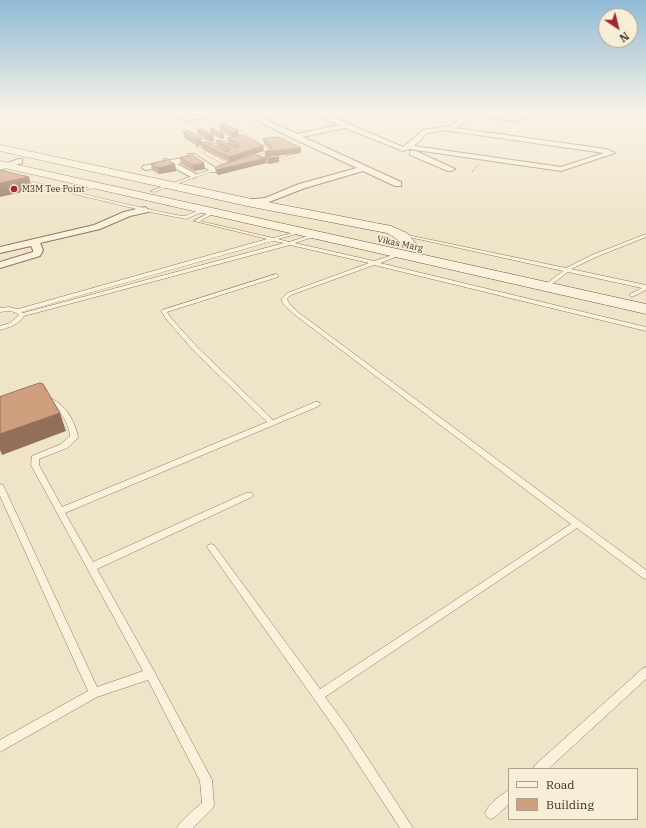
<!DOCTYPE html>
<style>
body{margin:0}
#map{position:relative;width:646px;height:828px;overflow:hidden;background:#f0e4c8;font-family:"IBM Plex Serif",serif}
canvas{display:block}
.legend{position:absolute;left:508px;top:768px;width:130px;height:52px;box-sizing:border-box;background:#f7eed8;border:1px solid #ada18e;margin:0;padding:5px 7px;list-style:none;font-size:12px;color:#3d2e20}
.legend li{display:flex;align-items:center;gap:8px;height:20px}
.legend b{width:20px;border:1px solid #ada18e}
.north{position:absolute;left:598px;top:8px;width:40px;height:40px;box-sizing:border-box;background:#f7eed8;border:1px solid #ada18e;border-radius:50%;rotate:145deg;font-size:11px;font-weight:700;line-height:16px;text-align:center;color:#3d2e20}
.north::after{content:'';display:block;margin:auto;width:14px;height:18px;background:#9e2a2b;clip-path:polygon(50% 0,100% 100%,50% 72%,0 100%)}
</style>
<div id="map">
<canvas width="646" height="828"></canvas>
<ul class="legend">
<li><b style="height:5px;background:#faf1dc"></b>Road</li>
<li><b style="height:11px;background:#cf9f7d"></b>Building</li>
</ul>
<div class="north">N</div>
</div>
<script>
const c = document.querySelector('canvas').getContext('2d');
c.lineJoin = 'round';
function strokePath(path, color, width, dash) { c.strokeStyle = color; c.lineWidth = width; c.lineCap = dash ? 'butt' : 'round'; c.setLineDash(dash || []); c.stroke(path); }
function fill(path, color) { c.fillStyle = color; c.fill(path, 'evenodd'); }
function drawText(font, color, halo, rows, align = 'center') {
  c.font = font + ' "IBM Plex Serif",serif'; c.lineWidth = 3; c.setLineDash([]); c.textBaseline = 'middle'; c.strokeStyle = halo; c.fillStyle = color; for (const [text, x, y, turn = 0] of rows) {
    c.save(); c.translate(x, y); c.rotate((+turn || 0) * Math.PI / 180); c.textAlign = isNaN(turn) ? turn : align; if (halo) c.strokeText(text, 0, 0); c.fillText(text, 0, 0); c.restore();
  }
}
const lane = new Path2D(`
 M232 128H234L250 136 269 150 271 153 269 155 251 160V158L267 153 248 138 232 130Z
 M237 139 238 141 199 148 197 147Z
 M205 152H207L231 165 228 166 205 154Z
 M293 155H294V157L271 162 269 161Z
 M218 167 221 168 154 192 151 191Z
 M21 179 71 191 100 185H101V187L76 192C111 201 146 209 182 216 190 217 200 206 207 210L186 219 145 211 20 181V179Z
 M212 211 216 212 200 221 273 238 300 231V233L278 239 289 242 314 234 316 235V236L295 243 374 261 399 253 401 254V255L380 263 646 327V331L374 265 291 295 287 299 289 303 299 313 646 570V579L643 578 577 528 325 697 346 725 413 828H400L338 733 207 547 208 545 211 544 214 545 320 689 571 524 295 315 284 305 281 299 287 293 369 263 290 245 24 316C18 325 10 327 0 330V326L10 323 19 315C14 310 7 311 0 312V308L9 307 18 309 267 239 194 221ZM273 241 284 243 23 313 22 312Z
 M398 233 566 268 592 255 646 234V237L596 257 571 269 646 285V290L632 297 630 296V294L642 288 568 272 547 288 544 286 545 285 563 271 400 235H398Z
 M276 274 279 276 278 277 167 312 171 318 197 347 273 420 315 402H319L320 404 319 406 65 513 93 562 246 493H252L253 495 252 497 97 569 154 671 212 780 214 805 212 809 193 828H177C179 822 196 808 202 803L200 781 148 680 97 697 0 752V740L88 691 0 496V484L3 485 4 487 97 687 143 671 31 465 32 456 61 444 70 436C69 424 61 411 52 404 48 401 44 400 41 398L44 396C62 400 75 419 78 437L77 439 67 448 39 459V465L62 507 267 422 193 350 167 320 161 311 162 310Z
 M646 667V679L548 769H533L535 765 642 669Z
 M509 790V804L495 817 491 819 487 817 485 813C488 805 501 794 509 790Z`);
const street = new Path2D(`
 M167 113H177L187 117 210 113H228L186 121Z
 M242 113H251L297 134 339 125 312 113H322L403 147 406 145 423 130 450 126 467 113 514 117 531 113H544L514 121 471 116 456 128 606 149 615 153 561 171 409 149 403 151 345 128 303 137 401 182V186H395L363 171 305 188 269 202 247 205 243 202 244 200 265 198 299 184 357 168 292 138ZM448 130 450 131 604 153 561 167 414 146 427 133Z
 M410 151H416L455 169 451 171H448L410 155Z
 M188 154H194L219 170 215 172H212L193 160 177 164 196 174 197 176 193 178 169 165 146 170 142 168 143 166 164 162V159L171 160 188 157Z
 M19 159H22V163L0 170V165Z
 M145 207 149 210 148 212 130 216 100 229 40 243 43 250 40 256 0 268V262L33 252V250L31 246 0 253V247L94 225 124 212Z`);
const secondary = new Path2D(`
 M0 145 247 198 391 226 407 233 418 246 416 249C405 252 404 244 396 239 393 236 390 235 387 233L247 206 0 151Z
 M0 161 646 304V314L0 167Z`);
strokePath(lane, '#8d765c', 1);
strokePath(street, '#8d765c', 2);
strokePath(secondary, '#6f573f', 1);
strokePath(new Path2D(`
 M472 172 479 164`), '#8d765c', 1, [1.5, 1]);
fill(lane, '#faf1dc');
fill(street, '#faf1dc');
fill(secondary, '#faf1dc');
fill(new Path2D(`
 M220 125 238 131 239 136 263 146 264 151 229 162 202 149 201 144 197 146 184 138 183 132 201 138V143L223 150 217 146 216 141 238 149 228 144V138L232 137 220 131Z
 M210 127 223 133 224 139H222L210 133Z
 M197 130 213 135 214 141 210 142 198 135Z
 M263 139 301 153 265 157V152L270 149 264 144Z
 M256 155 279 162 269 164 266 163 218 175 216 173 215 168Z
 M180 158 205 169 194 171 181 164Z
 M151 164H175L176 171 159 174 152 170Z`), '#b2896c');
fill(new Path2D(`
 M238 131 239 137H232V132Z
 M222 133H223L224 139H222Z
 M213 135 214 141 210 142V136Z
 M201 138 202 144 197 146 196 140Z
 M263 146 264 151 229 162V157Z
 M301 148V153L265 157V152Z
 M279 157V162L269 164 268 159Z
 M266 158V163L218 175 217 170Z
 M204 163 205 169 194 171 193 165Z
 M175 164 176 171 159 174 158 168Z
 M29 177 32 190 0 197V183Z
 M60 413 66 431 2 455 0 450V434Z`), '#916f58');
const building = new Path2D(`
 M225 124 238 131 232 132 220 125Z
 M201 129 213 135 210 136 197 130Z
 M189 131 201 138 196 140 183 132Z
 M245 135 263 146 229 157 201 143 208 142 227 152 230 148 216 141 220 140 238 149 239 144 228 138Z
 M278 137 301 148 265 152 271 149 270 144 263 139Z
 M192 155 204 163 193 165 180 158Z
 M256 155 265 158 279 157 268 159 266 158 217 170 215 168 220 165Z
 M168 160 175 164 158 168 151 164Z
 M0 170 29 177 0 183Z
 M40 383 43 384 60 413 0 434V397Z`);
fill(building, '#cf9f7d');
strokePath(building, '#916f58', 1);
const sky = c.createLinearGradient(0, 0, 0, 229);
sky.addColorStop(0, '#8fbad6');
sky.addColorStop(0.49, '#f8f3e6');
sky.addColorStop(1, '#f8f3e600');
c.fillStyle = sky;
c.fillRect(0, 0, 646, 229);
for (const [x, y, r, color] of [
 [14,189,4,"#9e2a2b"]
]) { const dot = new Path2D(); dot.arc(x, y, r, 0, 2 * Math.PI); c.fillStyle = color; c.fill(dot); strokePath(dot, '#f7eed8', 1.5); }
drawText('9px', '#3d2e20', '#f7eed8', [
 ["M3M Tee Point",22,189]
], 'left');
drawText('9px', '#3d2e20', '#f7eed8', [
 ["Vikas Marg",400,244,12]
]);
</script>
